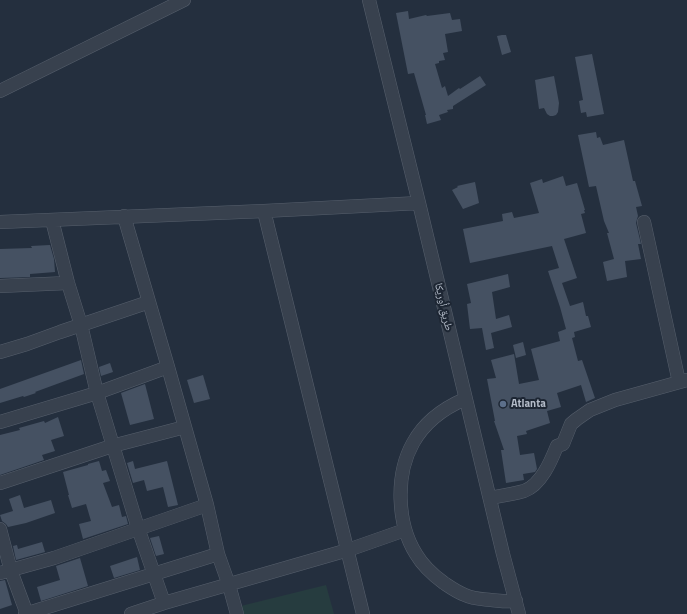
<!DOCTYPE html>
<meta charset="utf-8">
<style>
body{margin:0}
canvas{display:block;background:#242f3e}
</style>
<canvas width="687" height="614"></canvas>
<script>
const c = document.querySelector('canvas').getContext('2d');
c.lineJoin = 'round';
function fill(path, color) { c.fillStyle = color; c.fill(path, 'evenodd'); }
function strokePath(path, color, width, dash) { c.strokeStyle = color; c.lineWidth = width; c.lineCap = dash ? 'butt' : 'round'; c.setLineDash(dash || []); c.stroke(path); }
function drawText(font, color, halo, rows, align = 'center') {
  c.font = font + ' "Titillium Web","Noto Naskh Arabic",sans-serif'; c.lineWidth = 4; c.setLineDash([]); c.textBaseline = 'middle'; c.strokeStyle = halo; c.fillStyle = color; for (const [text, x, y, turn = 0] of rows) {
    c.save(); c.translate(x, y); c.rotate((+turn || 0) * Math.PI / 180); c.textAlign = isNaN(turn) ? turn : align; if (halo) c.strokeText(text, 0, 0); c.fillText(text, 0, 0); c.restore();
  }
}
fill(new Path2D(`
 M326 585 334 614H243L241 606Z`), '#263c3f');
fill(new Path2D(`
 M408 11 409 19 426 15 427 16 450 13 452 20 460 19 462 31 445 34 448 52 443 53 445 60 439 61V63L435 64 442 88 445 86 448 96 459 88 460 89 480 76 486 85 453 106V109L447 110 448 112 439 115 441 120 427 124 425 115H426L414 73 408 74 396 13Z
 M502 35H506L511 52 502 55 497 36Z
 M592 54 604 114 587 117 586 112 581 113 579 101 583 100 575 57Z
 M554 76 559 103 558 112 556 115 553 116H550L547 114 544 108 539 109 535 80Z
 M596 132 597 138 600 137 603 145 624 140 633 181H635L642 206 636 207 638 216 637 219 636 223 641 244H638L641 259 625 261 627 277 607 281 603 262 614 259 607 233H609L604 221 596 186 589 187 578 135Z
 M563 176 566 186 577 183 585 210H584L585 213 581 214 586 233 564 239 577 278 562 283 570 306 583 302 586 316H588L591 327 574 332 575 337 572 338 578 361 582 360 595 398 586 402 581 385 557 393 561 407 547 411 550 423 526 431 527 434 517 436 520 455 534 453 537 469 535 472 523 474 524 480 506 483 501 450H504L494 421H495L487 379 496 378 491 360 514 354 519 384 539 380 531 349 560 341 558 332 566 329 560 307 548 271 559 268 552 246 470 263 463 229 503 221 502 214 512 212 514 218 539 213 530 183 542 179 543 183Z
 M475 182 479 203 463 209 452 190 458 187 457 186Z
 M50 245 54 259 55 272 30 274V277L0 278V249L32 248 31 246Z
 M508 274 510 287 492 292 496 319 509 315 512 327 491 333 494 348 486 350 482 328 470 329 467 304 471 303 467 284Z
 M523 342 526 355 516 358 513 345Z
 M81 360 84 374 35 392 36 393 24 397 23 396 0 403V389Z
 M110 363 113 372 101 376 99 367Z
 M203 375 210 399 194 403 187 380Z
 M145 384 154 419 130 425 121 393Z
 M58 417 64 436 51 440 55 451 42 455 44 460 0 475V435L20 430 19 428 44 421 45 423Z
 M99 461 102 471 106 470 110 481 103 483 112 507 119 505 122 517 126 516 128 524 83 539 79 524 91 521 86 504 72 508 68 495H69L63 472 88 465V464Z
 M133 461 135 469 167 461 178 505 168 507 163 487 147 491 144 480 133 483 127 463Z
 M20 495 24 508 51 500 55 513 26 523 8 527 6 524 2 521 0 515 13 511 9 499Z
 M159 536 164 554 156 556 150 538Z
 M42 542 45 552 16 560 13 546 17 545 18 549Z
 M137 557 140 570 114 578 110 566Z
 M80 558 88 586 41 601 37 587 60 580 56 566Z
 M5 580 12 605 0 609V581Z`), '#455162');
const minor = new Path2D(`
 M369 0 419 203 503 554 519 614
 M0 91 184 0
 M264 211 363 614
 M124 216 168 367 207 505 218 554 229 585 237 614
 M52 220 68 283 81 325 97 393 138 528 164 603
 M0 222 264 211 419 203
 M644 222 679 382
 M0 286 68 283
 M0 352 27 344 60 332 149 302
 M465 399C444 408 424 423 413 443 395 475 397 524 416 554 423 566 433 575 444 583 450 587 457 592 465 595 473 599 482 599 491 600 501 601 506 602 516 601
 M0 422 97 393 168 367
 M0 483 112 446 185 427
 M490 498C501 496 513 494 524 491 541 485 551 461 557 446L563 444 571 424 577 419 590 410 615 400 687 380
 M0 529 11 571 27 614
 M0 573 54 558 207 505
 M25 614 218 554
 M131 614 164 603 348 550 405 530`);
strokePath(minor, '#565f6c', 14);
strokePath(minor, '#38414e', 13);
for (const [x, y, r, color] of [
 [503,404,4,"#5c6f8a"]
]) { const dot = new Path2D(); dot.arc(x, y, r, 0, 2 * Math.PI); c.fillStyle = color; c.fill(dot); strokePath(dot, '#1d2633', 1.5); }
drawText('11px', '#b4bcc9', '#1d2633', [
 ["طريق أوريكا",443,307,77]
]);
drawText('bold 11px', '#b4bcc9', '#1d2633', [
 ["Atlanta",511,404]
], 'left');
</script>
